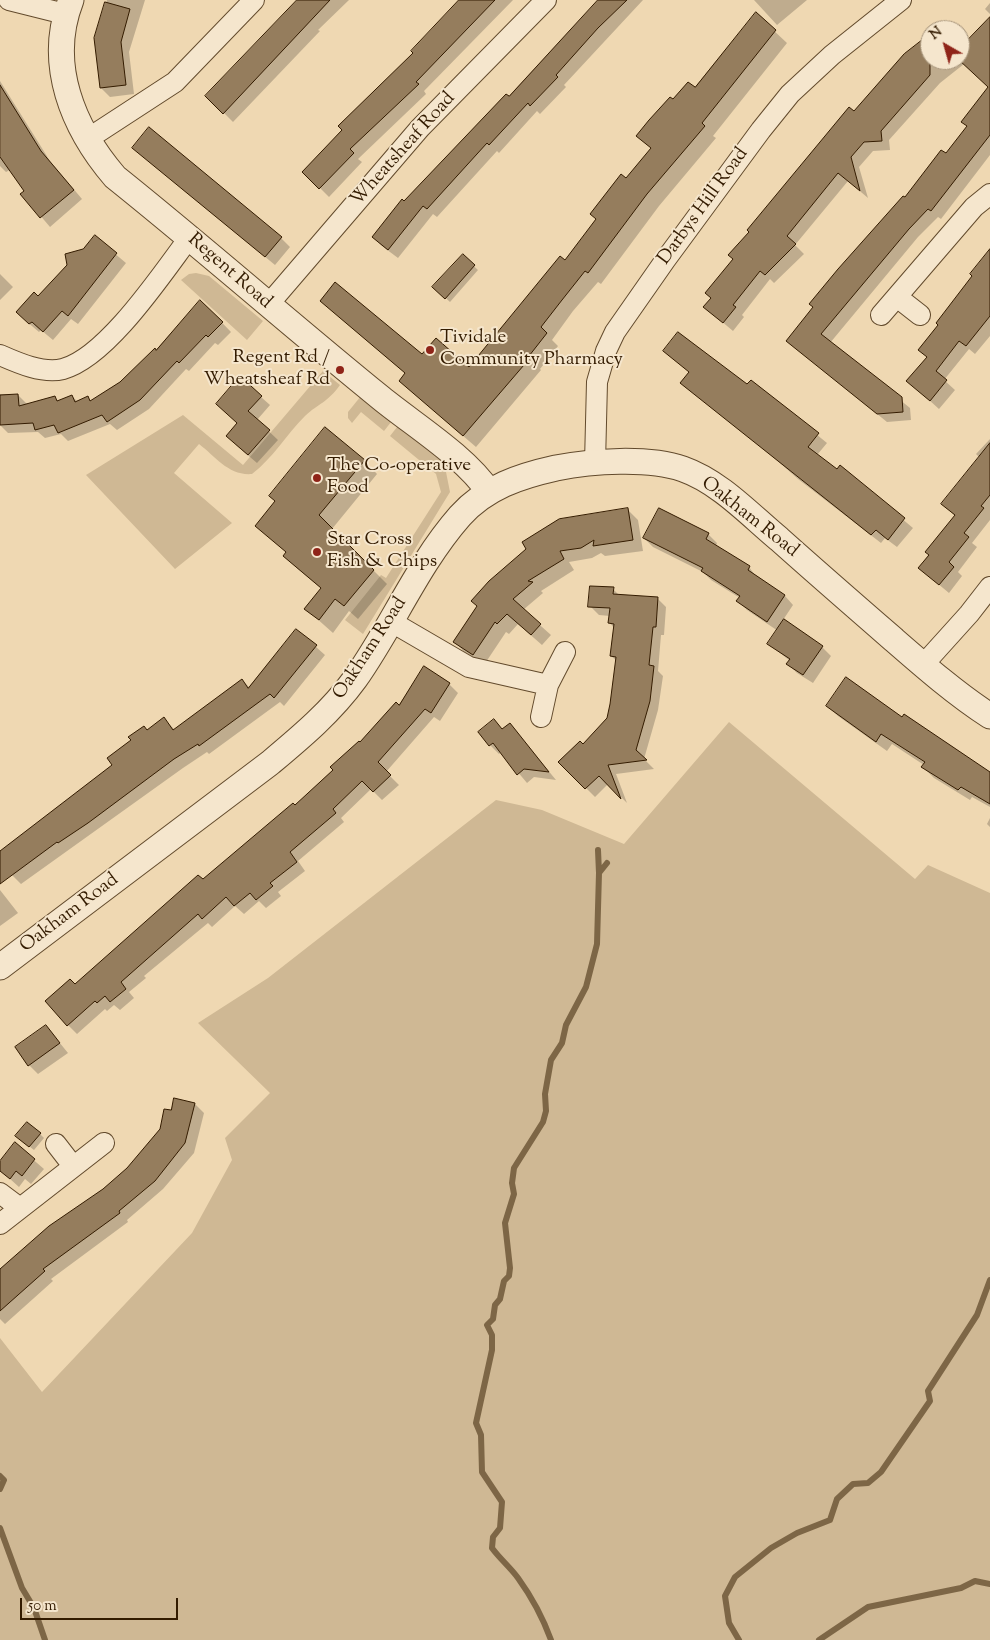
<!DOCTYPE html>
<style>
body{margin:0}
#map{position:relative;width:990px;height:1640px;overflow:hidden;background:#efd8b2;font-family:"Sorts Mill Goudy",serif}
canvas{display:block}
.north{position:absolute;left:920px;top:20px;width:50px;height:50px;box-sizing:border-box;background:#f5e6cd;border:1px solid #a7957b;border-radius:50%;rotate:322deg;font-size:14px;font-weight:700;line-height:20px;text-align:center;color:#331b00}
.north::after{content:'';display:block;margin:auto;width:18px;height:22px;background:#8f2418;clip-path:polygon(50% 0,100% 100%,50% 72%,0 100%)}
.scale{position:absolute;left:20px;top:1598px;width:158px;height:22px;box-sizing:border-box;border:2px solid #331b00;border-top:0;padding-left:6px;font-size:15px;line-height:18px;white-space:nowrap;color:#331b00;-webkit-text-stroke:4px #f5e6cd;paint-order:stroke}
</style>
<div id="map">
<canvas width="990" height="1640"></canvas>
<div class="north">N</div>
<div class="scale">50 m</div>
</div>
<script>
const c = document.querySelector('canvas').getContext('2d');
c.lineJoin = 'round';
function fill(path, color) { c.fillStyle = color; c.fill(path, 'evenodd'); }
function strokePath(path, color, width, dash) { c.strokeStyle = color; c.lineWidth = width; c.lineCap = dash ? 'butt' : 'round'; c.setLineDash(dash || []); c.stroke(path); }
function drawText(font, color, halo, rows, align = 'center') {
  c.font = font + ' "Sorts Mill Goudy",serif'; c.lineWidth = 4; c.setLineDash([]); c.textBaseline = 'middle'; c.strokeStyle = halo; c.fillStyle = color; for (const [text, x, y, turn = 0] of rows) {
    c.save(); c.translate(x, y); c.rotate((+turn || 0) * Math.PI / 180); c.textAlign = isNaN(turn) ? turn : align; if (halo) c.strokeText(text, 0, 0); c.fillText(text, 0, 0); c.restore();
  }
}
fill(new Path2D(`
 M196 273 209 276 263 321 247 340 181 280 189 274Z
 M323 371 340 385C327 403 319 403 305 416 286 435 273 458 252 474 229 476 216 457 199 444L174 473 232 523 175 569 86 475 183 415 243 465Z
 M361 396 395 417 384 431 361 412 352 423 348 418V412Z
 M401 422 444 462 450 492 363 634 345 620 381 575 386 578 441 492 436 474 390 436Z
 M729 722 915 879 928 865 990 893V1640H0V1338L42 1392 192 1233 232 1160 225 1138 270 1093 198 1023 268 978 496 800 542 810 624 844Z`), '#cfb894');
fill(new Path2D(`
 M107 0H145L129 52 134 94 110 97 101 88 96 38Z
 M298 0H349L318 30 320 31 233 122 207 96Z
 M462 0H513L424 91 426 94 358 159 362 162 329 197 304 172 415 53Z
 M599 0H643L564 85 566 87 540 114 537 111 499 153 497 151 437 217 433 214 398 258 382 246 373 237 404 203 509 98Z
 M754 0H807L777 25Z
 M990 3V14L985 9Z
 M756 14 787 43 713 136 716 138 659 206 601 284 598 282 573 311 552 340 558 346 540 369 541 370 476 447 412 392 406 374 321 301 422 356 469 369 565 262 626 179 652 149 638 136 674 101 695 89Z
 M990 19V88L964 64 940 83 889 140 890 150 873 151 859 167 868 198 848 181 795 245 804 254 774 283 770 279 742 315 744 317 733 331 714 315 854 112 930 35V60H960Z
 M0 81 50 161 82 199 50 227 22 194 25 191 10 170 6 172 0 166Z
 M990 100V155L941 219 938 217 918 237 830 343 910 408 911 420 887 422 797 349 905 199 946 155 968 127 962 121Z
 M133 148 281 238 290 247 275 265Z
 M95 237 126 263 78 324 71 319 53 340 41 330 39 332 26 321 39 298Z
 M990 251V336L975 354 969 349 944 380 955 390 939 409 908 381 928 358 920 350 940 325Z
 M463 256 478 270 450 302 434 287Z
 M0 274 13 287 0 300Z
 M201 301 231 332 218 345 215 343 189 371 186 369 149 409 117 430 110 424 68 441 61 434 45 438 38 432 8 433 0 425V394L18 395 28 405 55 398 59 402 72 396 78 402 88 398 92 402 121 383 156 352Z
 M751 381 827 443 817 455 837 470 840 467 913 528 897 547 885 538 881 543 798 479 764 449 682 383 747 386Z
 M261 397 270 405 257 420 278 440 257 463 236 445 239 423 227 413Z
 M990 439V520L972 543 977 547 958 572 962 576 949 593 919 568 955 516 943 504 980 458 976 454Z
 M364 460 377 474 332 529 387 584 358 619 349 611 333 633 306 609 322 589 298 569 284 556 287 553 257 526Z
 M628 510 638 520 643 551 605 556 601 553 592 558 569 562 574 570 541 591 543 593 523 610 551 635 542 645 518 624 509 634 506 632 484 665 465 653 455 642 478 606 473 601Z
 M708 534 717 543 716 546 749 567 757 578 785 596 793 605 783 620 822 647 831 656 813 683 797 673 788 664 790 661 769 644 778 631 747 610 738 601 740 598 711 580 703 572 653 547 644 538Z
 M613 589 620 596 657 598 666 607 664 635H661L658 671 663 676 658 710 644 759 654 769 616 774 627 803 608 784 595 797 560 762 583 746 608 718 617 661 611 656 614 628 610 623V616L599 615 590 606Z
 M297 630 325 655 284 706 280 702 209 754 207 752 183 768 21 884 12 875 0 860V852L114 766 147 731 164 719 175 730 242 680 250 688Z
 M424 668 449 684 458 693 440 721 434 717 386 772 399 785 382 800 371 789 341 818 344 822 298 861 305 871 278 892 281 896 266 908 259 901 244 914 235 906 212 927 208 923 144 976 146 978 129 992 134 998 120 1010 114 1005 107 1011 105 1009 77 1034 68 1025 75 986 295 806 399 706Z
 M827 706 903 719 990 773V807L972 797 970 800 934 778 923 767 924 765 892 744 887 751 838 716Z
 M494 721 503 730 510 724 556 780 534 777 527 783 501 752 499 754 490 745Z
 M990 818V827L987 824Z
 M0 890 18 913 0 926Z
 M46 1026 68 1053 38 1074 29 1065Z
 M195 1104 204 1113 194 1153 163 1189 127 1220 128 1222 51 1279 53 1281 5 1324 0 1319V1272L128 1169 161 1130 172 1112Z
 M40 1134 44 1138 34 1150 21 1140Z
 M15 1144 44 1169 31 1184 25 1179 19 1187 0 1170V1163Z`), '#0003');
strokePath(new Path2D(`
 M598 850 599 873
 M0 1476 4 1480 0 1489
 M0 1528 22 1588 34 1608 45 1640
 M551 1640C543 1618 531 1596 518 1578 510 1567 500 1559 492 1548L493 1537 500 1528 502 1502 482 1472 481 1435 476 1423 492 1350V1335L487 1325 493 1319 495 1305 500 1299 504 1281 509 1276 510 1268 505 1223 514 1194 512 1183 514 1168 543 1122 546 1111 545 1094 551 1060 562 1043 566 1025 586 987 597 944 599 873 607 863
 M739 1640 729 1623 725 1596 735 1577 771 1548 797 1533 830 1520 837 1499 853 1484 868 1483 881 1472 930 1401 928 1391 977 1315 990 1280
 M819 1640 868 1607 961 1588 975 1581 990 1584`), '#7d6646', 6);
const building = new Path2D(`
 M297 0H330L223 114 205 96Z
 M459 0H495L416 82 419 84 350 149 354 153 319 189 302 172 342 130 338 126 413 53 411 51Z
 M598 0H627L598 28 556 75 558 77 530 106 528 103 489 145 487 143 427 209 423 206 388 250 372 237 402 199 404 201 506 94 509 96Z
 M105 2 130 9 121 42 126 85 100 88 94 38Z
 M756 12 776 30 702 123 705 126 647 194 588 273 585 271 562 300 541 327 547 333 529 356 530 358 463 436 399 381 405 373 320 301 335 282 422 354 436 338 469 367 560 256 565 260 596 219 590 214 621 174 626 178 651 148 636 136 649 120 670 97 673 99 688 82 695 87Z
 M990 17V135L931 211 928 209 909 229 821 334 902 397 903 412 877 414 786 341 813 307 809 304 838 269 903 196 905 197 941 150 946 153 967 126 961 122 988 87 959 60 960 48Z
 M930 34V75L881 131 882 141 864 142 851 157 860 191 838 173 787 236 796 244 765 275 760 271 733 305 736 307 723 323 703 307 711 298 705 293 733 259 728 255 749 232 747 230 849 107 854 111 904 54Z
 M0 85 41 151 74 190 40 218 20 194 24 191 0 157Z
 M149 127 282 237 265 257 132 148Z
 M95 235 117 253 68 316 62 311 43 332 32 322 29 324 16 312 34 292 38 296 67 265 65 254 83 249Z
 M990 249V316L966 346 959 341 936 371 947 380 930 401 906 381 927 357 918 350 938 325 936 323 972 276 970 274Z
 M463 254 475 265 445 299 432 287Z
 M200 300 223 322 208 337 206 335 179 363 177 361 140 400 107 422 102 415 58 433 54 425 35 430 33 423 0 425V395L18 394 19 406 55 396 57 401 72 395 75 402 88 396 90 401 120 382 155 348 156 350Z
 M678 332 747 384 751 380 819 433 808 447 837 469 840 465 905 518 888 540 876 530 871 535 680 383 689 372 663 351Z
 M240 376 262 396 248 411 270 430 248 455 226 436 237 423 216 404Z
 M325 427 365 460 319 515 374 570 344 606 335 599 319 620 304 609 321 588 283 556 286 552 255 526 275 501 269 496Z
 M990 443V495L981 506 984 508 964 533 969 537 949 562 954 567 939 585 918 568 929 555 925 552 955 515 941 504Z
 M628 508 633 540 593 546 594 540 581 548 560 551 564 559 528 581 533 582 513 599 541 624 531 635 507 614 497 624 495 622 473 655 453 642 477 606 471 601 489 581 526 549 522 542 559 519Z
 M659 508 709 533 706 539 750 566 748 570 785 595 767 622 736 601 740 596 701 571 703 568 643 538Z
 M590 586 614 587 613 594 658 597 656 627H653L649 665 654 666 650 701 636 750 647 760 608 765 621 799 599 776 585 789 558 762 580 741 583 744 607 718 610 704 616 657 610 656 614 624 608 623 610 608 588 607Z
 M784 619 823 646 803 675 786 664 790 659 767 644Z
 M296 629 317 645 274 698 270 694 199 746 198 744 174 759 88 823 58 843 57 842 0 884V851L112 765 107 758 131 740 128 737 144 726 147 730 164 717 173 730 242 679 248 688Z
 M424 666 450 683 431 713 425 709 378 762 391 775 373 792 362 781 333 809 336 813 290 852 297 862 270 883 273 886 256 900 250 893 234 906 226 897 202 919 198 914 121 982 126 989 110 1002 105 996 97 1003 95 1001 67 1026 45 1001 70 979 75 984 198 875 203 879 293 803 295 805 333 770 330 767 359 741 360 742 396 702 399 705Z
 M846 677 902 717 904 714 990 772V804L961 787 958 790 942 780 921 767 925 762 881 734 876 742 826 706Z
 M494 719 502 729 510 723 549 772 524 769 517 775 493 743 489 746 478 732Z
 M46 1025 60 1043 28 1066 15 1047Z
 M174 1098 195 1103 185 1143 155 1181 119 1211 120 1213 43 1269 45 1271 0 1311V1269L49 1226 103 1189 127 1168 160 1129 164 1109 171 1110Z
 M27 1122 41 1133 29 1147 15 1136Z
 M15 1142 35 1159 22 1176 16 1171 10 1179 0 1171V1161Z`);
fill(building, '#957d5d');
strokePath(building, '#331b00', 1);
const minor = new Path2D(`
 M9 0 65 14
 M86 140 175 82 254 0
 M897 297 920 315
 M268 305 420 128 546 0
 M881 315 974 207 990 194
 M0 355C18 363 43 374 63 369 107 357 162 274 189 238
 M595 463 597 382 606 351 615 332 666 259 761 130 790 94 832 55 901 0
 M390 621 469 667 548 685
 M923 665 969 614 990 587
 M541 717 548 685 565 652
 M56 1144 73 1166
 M0 1193 20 1208
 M0 1224 104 1143`);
const tertiary = new Path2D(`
 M71 0C46 64 73 128 115 177 205 249 291 325 381 398 414 425 466 457 489 492
 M0 967 270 763C301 737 331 712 355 679 392 627 417 565 460 516 486 487 520 476 556 468 592 461 648 457 683 469 720 482 750 515 779 539 817 573 855 606 893 639 924 666 956 694 990 716`);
strokePath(minor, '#624a2c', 22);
strokePath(tertiary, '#624a2c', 27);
strokePath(minor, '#f5e6cd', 20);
strokePath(tertiary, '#f5e6cd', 25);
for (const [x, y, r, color] of [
 [430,350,5,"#8f2418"],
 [340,370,5,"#8f2418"],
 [317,478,5,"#8f2418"],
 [317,552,5,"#8f2418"]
]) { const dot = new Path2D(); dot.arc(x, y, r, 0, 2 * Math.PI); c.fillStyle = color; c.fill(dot); strokePath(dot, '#f5e6cd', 2); }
drawText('19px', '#331b00', '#f5e6cd', [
 ["Wheatsheaf Road",404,150,-48],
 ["Darbys Hill Road",704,207,-54],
 ["Regent Road",229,272,41],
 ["Oakham Road",749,518,38],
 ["Oakham Road",371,649,-57],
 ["Oakham Road",70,914,-37]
]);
drawText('19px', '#331b00', '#f5e6cd', [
 ["Tividale",440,339],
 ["Community Pharmacy",440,361],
 ["Regent Rd /",330,359,"right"],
 ["Wheatsheaf Rd",330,381,"right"],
 ["The Co-operative",327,467],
 ["Food",327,489],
 ["Star Cross",327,541],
 ["Fish & Chips",327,563]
], 'left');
</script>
